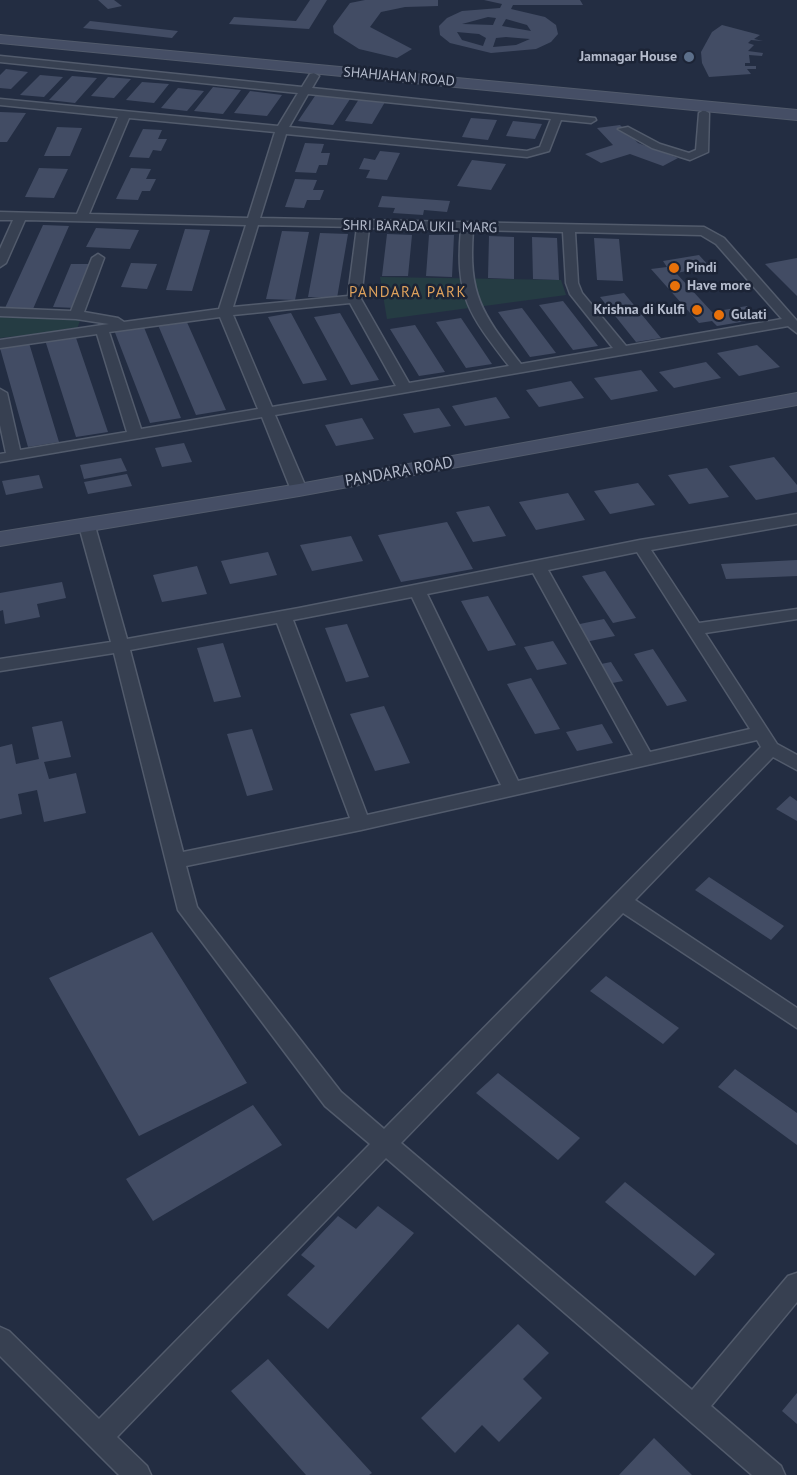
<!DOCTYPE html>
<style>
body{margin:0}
canvas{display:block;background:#232d42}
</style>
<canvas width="797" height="1475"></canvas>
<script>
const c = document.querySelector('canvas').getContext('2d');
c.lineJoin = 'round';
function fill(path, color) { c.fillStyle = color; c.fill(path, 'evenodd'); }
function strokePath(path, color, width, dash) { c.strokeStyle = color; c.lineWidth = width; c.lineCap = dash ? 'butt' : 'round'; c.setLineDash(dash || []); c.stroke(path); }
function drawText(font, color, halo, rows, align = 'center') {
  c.font = font + ' "PT Sans",sans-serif'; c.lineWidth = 5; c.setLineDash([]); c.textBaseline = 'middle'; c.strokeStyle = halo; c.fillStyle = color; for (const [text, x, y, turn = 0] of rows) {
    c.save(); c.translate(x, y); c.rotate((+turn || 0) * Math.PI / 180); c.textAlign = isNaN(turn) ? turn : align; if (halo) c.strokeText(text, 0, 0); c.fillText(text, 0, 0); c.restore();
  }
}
fill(new Path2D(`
 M380 277 561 280 566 295 387 319Z
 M0 313 81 318 77 329 0 338Z`), '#253c43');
fill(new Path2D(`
 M98 0H114L122 6 108 9Z
 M310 0H327L309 29 229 24 234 17 296 21Z
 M365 0H438V6L405 7 381 12 370 27 412 49 397 58 359 49 334 33 333 26 350 3Z
 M484 0H580L583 5H513L511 9 545 17 556 25 558 34 551 42 536 49 491 53 450 43 440 35 439 26 447 18 462 11 500 8 502 4ZM488 17 496 18 493 25 462 24ZM506 19 527 25 531 31 502 26ZM457 32 479 34 486 38 483 46 462 40ZM506 37 530 39 516 45 493 47 496 38Z
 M90 21 178 31 172 38 83 28Z
 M722 25 760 35 754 39 763 41 751 40 748 43 754 45 748 51 763 53 762 56 749 55 750 63H745V66H756V69H747L751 74 709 77 702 63 701 52 712 32Z
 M6 69 28 72 11 89 0 88V75Z
 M40 75 63 77 44 97 20 95Z
 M72 76 97 78 75 103 49 100Z
 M108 77 131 79 114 98 91 96Z
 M142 82 169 84 154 103 126 100Z
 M213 87 241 90 223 114 194 111Z
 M178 88 204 91 187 111 161 108Z
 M250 91 282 95 267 116 234 113Z
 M317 93 352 96 333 125 298 121Z
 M359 99 385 102 372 124 345 121Z
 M0 112 26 113 7 142H0Z
 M471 118 497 120 488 140 462 137Z
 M513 121 542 124 535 139 506 136Z
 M620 125 638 143 678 158 663 166 630 154 601 163 585 154 613 145 597 128Z
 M57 127 82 128 70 156H44Z
 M143 129 162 130 158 139H167L161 151 153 150 149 158 129 157Z
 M305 143 324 144 321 153H330L327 165H319L316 173 295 172Z
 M380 151 400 153 387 180 366 178 370 170 359 169 364 158 375 160Z
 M472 160 506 164 491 190 457 186Z
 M39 168 68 169 54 198 25 197Z
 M131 168 151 169 146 179H156L150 191H142L138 200 116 199Z
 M295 179 317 180 313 190H324L320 200H307L304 208 285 207Z
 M382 196 450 201 447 212 424 210 423 215 393 213 395 208 378 207Z
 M43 225 69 226 33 309 5 308Z
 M96 228 139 230 130 249 86 247Z
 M185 229 210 230 192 291 166 290Z
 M282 231 309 232 295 300 266 299Z
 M320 233 348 234 337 298 308 297Z
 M387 234 412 235 408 276H382Z
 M429 235H454L452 277 426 276Z
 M489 236 514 237V279L488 278Z
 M532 237 557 238 559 280 533 279Z
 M594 238 619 239 623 281 597 280Z
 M699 255 710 267 676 273 712 312 747 306 759 319 717 326 712 321 699 323 651 269 667 267 663 261Z
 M797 258V296L765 264Z
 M131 263 157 264 147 289 121 287Z
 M71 264H93L76 308 53 307Z
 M624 293 661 338 636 342 600 297Z
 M563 301 598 346 573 350 539 305Z
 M522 308 556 353 530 357 498 312Z
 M291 313 327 380 303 384 268 317Z
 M340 313 379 380 351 385 314 317Z
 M461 318 492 364 466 368 436 322Z
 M186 320 226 410 196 415 158 325Z
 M143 325 181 418 150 423 114 330Z
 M415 325 445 372 419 376 390 329Z
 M75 335 108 432 76 437 45 340Z
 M29 343 59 442 28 447 0 348Z
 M757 345 780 367 739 376 717 353Z
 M706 362 721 378 674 388 659 372Z
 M641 370 658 391 611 400 594 378Z
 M571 381 584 398 539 407 526 390Z
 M496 397 510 418 465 426 452 406Z
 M439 408 451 426 414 433 403 414Z
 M362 418 374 439 336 446 325 425Z
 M184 443 192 462 162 467 155 448Z
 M774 457 797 485V492L756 500 729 466Z
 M121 458 127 471 84 479 80 465Z
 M707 468 729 497 689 504 668 475Z
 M127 474 132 486 88 494 84 482Z
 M39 475 43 488 6 495 2 481Z
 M638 483 655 505 610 514 594 491Z
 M568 493 585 520 536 530 519 502Z
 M489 506 506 536 473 542 456 512Z
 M447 522 473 569 401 582 378 535Z
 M351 536 363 561 312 571 300 545Z
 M268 552 277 575 230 584 221 561Z
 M797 560V576L726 579 721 564Z
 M197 566 207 594 162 602 153 575Z
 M605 571 636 618 613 623 582 576Z
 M62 582 66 598 37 604 40 617 5 624 3 610 0 611V593Z
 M488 596 516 645 488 651 461 601Z
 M604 619 615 636 585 642 575 625Z
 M347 624 369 677 346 682 325 628Z
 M553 641 567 664 537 670 524 647Z
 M223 643 241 697 214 702 197 648Z
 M653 649 687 701 667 706 634 654Z
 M611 662 623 681 607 684 596 665Z
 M531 678 560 729 535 734 507 684Z
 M384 706 410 763 375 771 350 714Z
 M62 721 71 757 44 762 49 779 76 773 86 813 44 822 37 790 18 794 22 814 0 819V747L12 744 16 764 39 759 32 727Z
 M602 724 613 743 577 751 566 732Z
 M252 729 273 790 247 796 227 734Z
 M790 796 797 801V821L776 809Z
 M709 877 784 926 771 940 695 890Z
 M152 932 247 1083 139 1136 49 978Z
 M606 976 679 1028 663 1044 590 991Z
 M735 1069 797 1113V1145L718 1087Z
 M498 1073 580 1138 558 1160 476 1093Z
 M253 1105 282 1145 153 1221 126 1179Z
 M625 1182 715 1254 695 1276 605 1202Z
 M378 1206 414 1233 328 1329 287 1295 315 1266 301 1255 338 1216 356 1229Z
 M518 1324 549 1353 523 1379 542 1398 499 1442 482 1425 455 1453 421 1418Z
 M268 1359 372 1473 369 1475H306L231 1391Z
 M797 1393V1424L782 1411Z
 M654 1438 692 1475H619Z`), '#424c64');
const street = new Path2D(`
 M0 56 302 87 310 74 314 73 319 76 312 88 595 118 596 120 591 123 561 120 549 151 527 157 286 134 260 218 704 227 724 238 797 321V333L788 326 275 415 307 490 299 495 291 490 262 417 0 462V454L6 453 0 425V389L7 393 20 450 127 432 97 334 0 348V340L109 324 76 319 0 316V308L71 311 92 258 98 254 104 258 84 312 118 318 124 322 219 309 246 225 25 220 6 263 0 267V249L13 220H0V212L77 214 118 117 0 105V99L278 126 298 93 0 62ZM308 94 551 119 540 147 527 151 289 127ZM129 118 275 132 248 218 89 214ZM258 225 357 227 348 296 233 307ZM369 228 461 229C455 297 469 314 509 366L409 383 361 299ZM473 230 563 232 566 283 570 294 613 348 521 364C482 313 468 296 473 230ZM575 232 701 235 716 244 782 319 626 346 582 293 578 283ZM350 303 396 386 272 407 233 315ZM220 317 258 409 141 429 109 332Z
 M704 110 709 113 708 152 690 160 652 148 618 129 628 127 660 144 689 153 696 150 699 113Z
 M797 514V524L651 550 699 623 797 609V619L705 633 777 744 797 755V770L773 757 635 900 797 1008V1028L623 913 401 1143 692 1390 788 1276 797 1273V1302L711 1406 781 1466 785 1475H752L386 1158 117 1437 147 1466 151 1475H119L0 1356V1327L9 1331 99 1419 370 1144 325 1106 178 910 114 653 0 671V659L111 642 79 526 81 523 87 521 95 526 127 639 299 608 640 540ZM637 552 750 729 650 752 548 570ZM533 573 633 755 518 781 427 594ZM412 597 501 785 367 815 293 620ZM277 623 350 818 183 852 130 650ZM757 740 761 747 384 1129 341 1092 197 907 186 866 361 830Z`);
const secondary = new Path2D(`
 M0 35 797 110V120L0 43Z
 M797 393V405L299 496 0 546V532L299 484Z`);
strokePath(street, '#525b6c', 3);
strokePath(secondary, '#525b6c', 2);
fill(street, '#374051');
fill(secondary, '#454e65');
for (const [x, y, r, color] of [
 [689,57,6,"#5c6f8a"],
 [674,268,6,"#e8710a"],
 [675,286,6,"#e8710a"],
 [697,310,6,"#e8710a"],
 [719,315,6,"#e8710a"]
]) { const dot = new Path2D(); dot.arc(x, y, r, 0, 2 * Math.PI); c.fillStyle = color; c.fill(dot); strokePath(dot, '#1c2436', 2); }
drawText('bold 14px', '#b4bbcc', '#1c2436', [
 ["Jamnagar House",677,57,"right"],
 ["Pindi",686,268],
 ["Have more",687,286],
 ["Krishna di Kulfi",685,310,"right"],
 ["Gulati",731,315]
], 'left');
drawText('14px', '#b4bbcc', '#1c2436', [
 ["SHAHJAHAN ROAD",399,77,5],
 ["SHRI BARADA UKIL MARG",420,227,1]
]);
c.letterSpacing = '1.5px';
drawText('15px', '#dea15c', '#1c2436', [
 ["PANDARA PARK",408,293]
]);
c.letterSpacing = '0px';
drawText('16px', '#b4bbcc', '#1c2436', [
 ["PANDARA ROAD",399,472,-10]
]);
</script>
